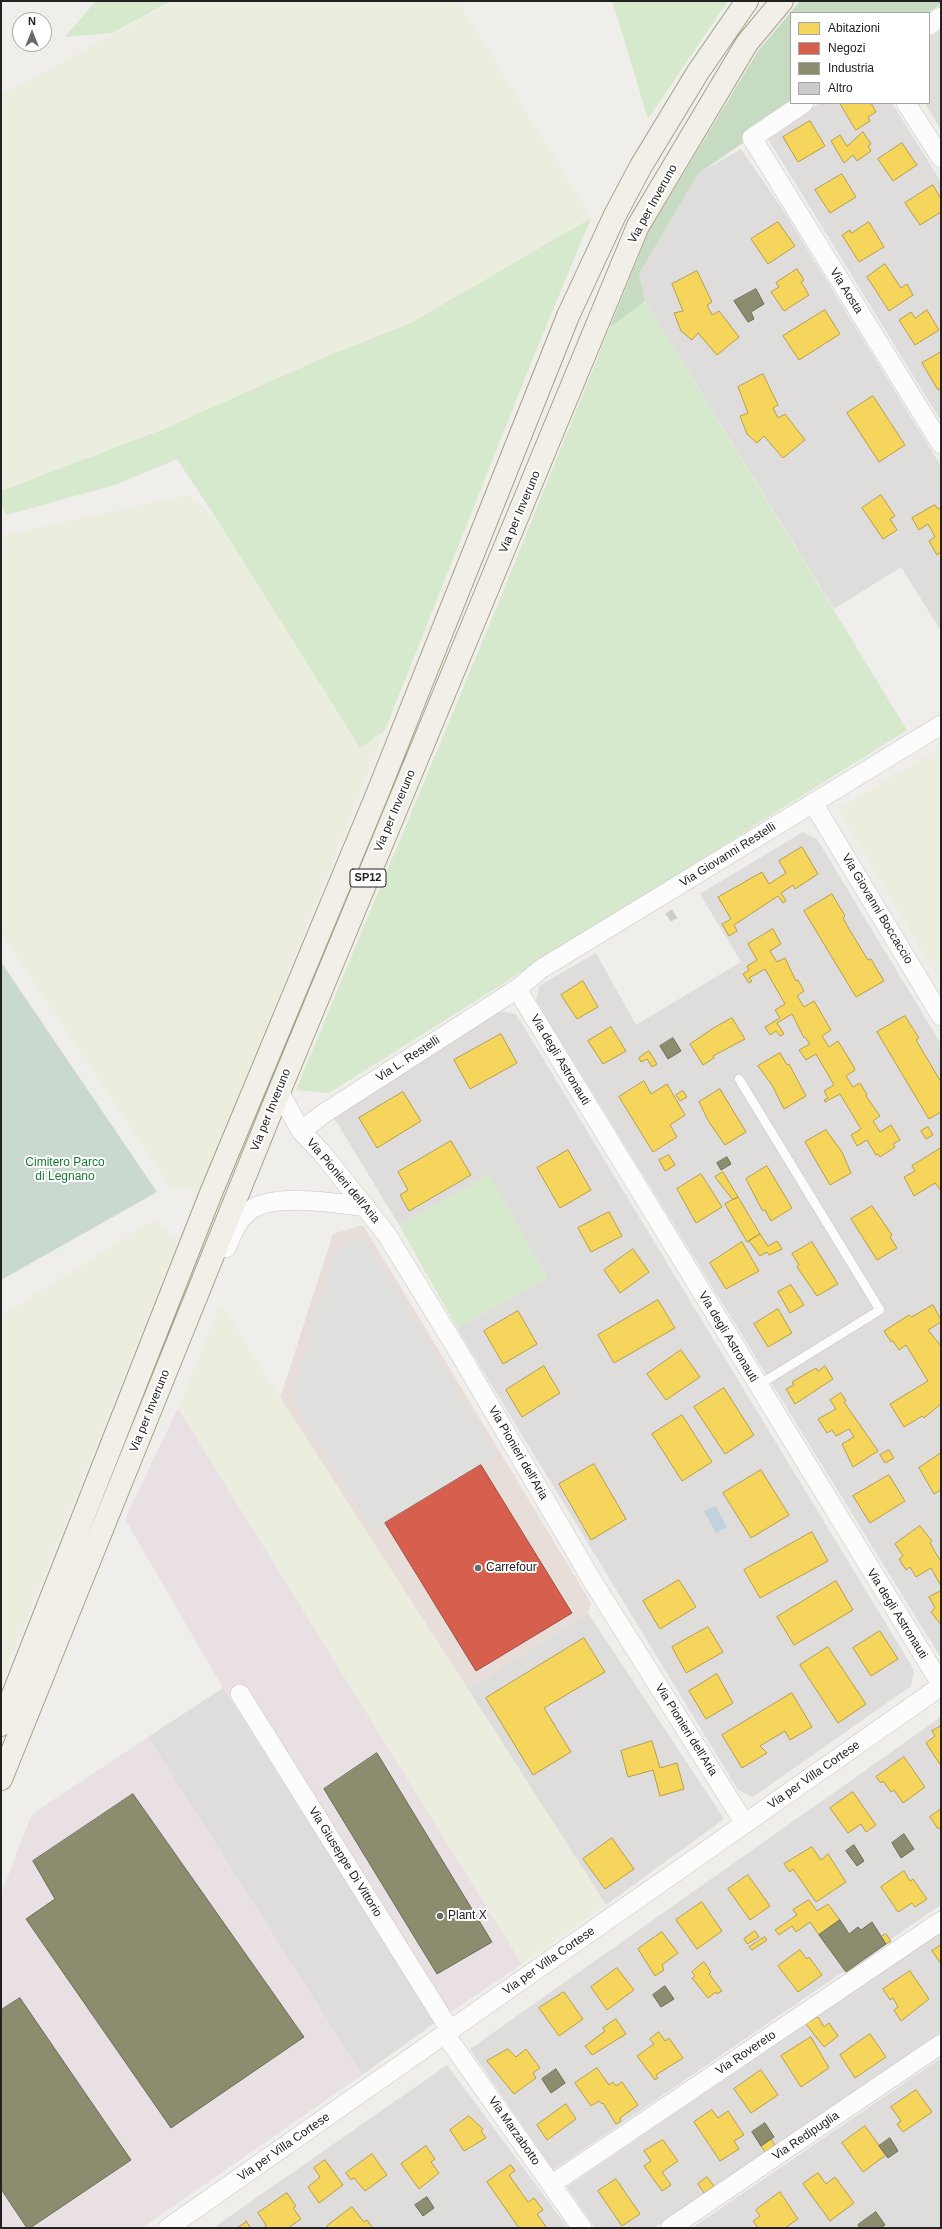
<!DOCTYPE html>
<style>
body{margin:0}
#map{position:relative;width:942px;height:2229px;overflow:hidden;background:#efeeea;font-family:Arial,sans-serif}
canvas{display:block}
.frame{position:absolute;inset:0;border:2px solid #212121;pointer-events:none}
.legend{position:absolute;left:790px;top:12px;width:140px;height:92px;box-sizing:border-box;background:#fff;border:1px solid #a6a6a6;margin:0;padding:5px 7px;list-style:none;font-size:12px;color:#212121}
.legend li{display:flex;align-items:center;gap:8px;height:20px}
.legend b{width:20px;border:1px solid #a6a6a6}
.north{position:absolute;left:12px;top:12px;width:40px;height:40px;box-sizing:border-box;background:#fff;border:1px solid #a6a6a6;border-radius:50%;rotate:0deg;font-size:11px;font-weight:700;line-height:16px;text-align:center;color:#212121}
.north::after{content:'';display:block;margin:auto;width:14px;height:18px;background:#696967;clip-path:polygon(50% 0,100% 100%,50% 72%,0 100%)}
</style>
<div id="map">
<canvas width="942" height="2229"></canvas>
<div class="frame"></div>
<ul class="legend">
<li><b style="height:11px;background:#f6d55c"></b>Abitazioni</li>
<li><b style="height:11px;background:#d6604d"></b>Negozi</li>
<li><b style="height:11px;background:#8c8c6e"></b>Industria</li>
<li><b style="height:11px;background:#cdccca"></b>Altro</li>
</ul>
<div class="north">N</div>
</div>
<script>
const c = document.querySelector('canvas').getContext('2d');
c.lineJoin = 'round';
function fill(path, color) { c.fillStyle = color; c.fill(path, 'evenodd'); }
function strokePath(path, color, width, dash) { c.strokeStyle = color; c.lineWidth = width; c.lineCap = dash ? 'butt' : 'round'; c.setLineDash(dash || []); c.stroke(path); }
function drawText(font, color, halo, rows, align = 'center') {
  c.font = font + ' Arial,sans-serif'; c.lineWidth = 4; c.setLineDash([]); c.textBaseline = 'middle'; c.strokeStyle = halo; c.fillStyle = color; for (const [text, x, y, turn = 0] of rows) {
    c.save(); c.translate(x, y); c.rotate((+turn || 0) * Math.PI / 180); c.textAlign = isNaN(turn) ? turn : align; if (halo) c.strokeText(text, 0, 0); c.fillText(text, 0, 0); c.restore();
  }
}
fill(new Path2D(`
 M941 30V130L925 103H929V37Z
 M820 103H892L941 182V421L767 137Z
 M741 149 785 213 941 466V631L901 567 834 609 645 301 639 274 698 174Z
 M803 832 817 839 941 1044V1658L536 1001 539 986 596 953 636 1025 741 962 700 894Z
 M497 1011 516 1014 914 1670 911 1686 753 1797 738 1790 457 1328 547 1278 489 1175 399 1225 333 1116Z
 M588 1613 724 1819 606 1905 468 1689Z
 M223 1688 436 2022 362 2075 148 1737Z
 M941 1717V1905L553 2170 470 2049Z
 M941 1932V2032L654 2228H595L567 2187Z
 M941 2058V2228H692Z
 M447 2065 568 2228H213Z`), '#dedddb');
fill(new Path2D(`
 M363 1225 591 1603 588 1613 468 1689 280 1398 333 1234Z`), '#e7ded9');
fill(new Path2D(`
 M178 1408 522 1964 436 2022 223 1688 125 1519Z
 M148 1737 362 2075 142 2228H1V1894L32 1814Z`), '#e8e0e2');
fill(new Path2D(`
 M175 1H458L591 218 411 323 164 429 1 491V95Z
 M188 495 218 521 359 748 385 730 200 1192 170 1187 1 933V537L18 532Z
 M941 748V983L839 809Z
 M154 1220 178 1240 1 1683V1316Z
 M221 1305 606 1905 522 1964 178 1408Z`), '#ebeddf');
fill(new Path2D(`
 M96 1H171L112 33 65 37Z
 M612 1H728L648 119 613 3Z
 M591 218 533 358 385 730 360 748 218 521 177 459 115 485 6 515 1 503V491L164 429 332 354 411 323Z
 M645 301 907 730 329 1093 296 1090 491 621 610 327Z
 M489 1174 547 1278 457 1328 399 1225Z`), '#d6e9cc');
fill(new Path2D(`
 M800 1H941V4L928 13H791V103H800L698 174 639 274 645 301 610 327 649 231 758 51Z`), '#c6dbc2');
fill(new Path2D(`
 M1 962 157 1192 1 1280Z`), '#cad9cd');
fill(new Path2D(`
 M363 1237 497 1454 373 1531 291 1397 337 1251Z`), '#dfdfdd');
fill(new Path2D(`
 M716 1506 727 1527 716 1533 704 1511Z`), '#c1d2df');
const homes = new Path2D(`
 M840 103H871L876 112 868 117 870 121 856 130Z
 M810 121 825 146 798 162 783 137Z
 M863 132 871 144 868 146 871 151 857 161 853 155 844 163 831 141 840 135 847 146Z
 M902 143 917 165 893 181 878 159Z
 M842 174 856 197 830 213 815 190Z
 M933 185 941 199V212L920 225 905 203Z
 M778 222 795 246 768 264 751 239Z
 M869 222 884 247 859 262 842 235 850 230 851 233Z
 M885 264 901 288 907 284 913 295 889 311 867 277Z
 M797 269 804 280 801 282 809 295 784 311 771 292 779 287 776 283Z
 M697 271 712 302 707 305 712 315 719 311 739 337 717 355 698 333 692 340 681 331 674 313 683 311 672 284Z
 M825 310 840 334 799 360 783 336Z
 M927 310 939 330 915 345 899 320 911 312 915 318Z
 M941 352V388L938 390 922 363Z
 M763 374 778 405 773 408 778 418 785 414 805 440 783 458 764 436 757 443 747 434 740 416 748 413 738 387Z
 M873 396 905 445 879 462 847 413Z
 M881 495 895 516 890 519 897 530 883 539 862 508Z
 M935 505 938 509 941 507V552L937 555 929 541 935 537 928 524 919 530 912 518Z
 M802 847 818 874 795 889 793 885 781 893 786 901 783 903 778 896 734 925 737 931 729 936 722 924 731 919 718 897 762 872 769 884 786 873 779 861Z
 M832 894 845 916 843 918 849 929 868 960 871 959 884 981 856 997 804 911Z
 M773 929 781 944 770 951 775 959 777 962 785 958 796 981 798 980 804 991 797 996 804 1007 814 1001 831 1030 822 1036 829 1047 838 1041 854 1067 855 1070 846 1076 853 1087 860 1083 867 1095 866 1096 880 1116 873 1121 880 1132 891 1125 900 1140 893 1144 895 1147 880 1157 878 1154 876 1155 867 1140 857 1146 851 1135 861 1129 840 1094 825 1102 824 1100 828 1098 824 1091 834 1085 816 1054 806 1060 799 1050 810 1044 805 1037 804 1038 792 1014 777 1023 784 1034 780 1036 776 1031 770 1035 765 1027 780 1018 775 1010 785 1004 765 969 749 978 752 981 749 983 743 974 749 970 747 966 757 960 748 944Z
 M583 981 598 1007 577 1019 561 995Z
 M905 1016 919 1038 916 1040 941 1082V1112L929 1119 877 1032Z
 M732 1018 745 1039 713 1056 714 1058 703 1065 690 1044 712 1029Z
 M611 1027 626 1051 603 1064 588 1041Z
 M501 1034 517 1063 470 1089 454 1060Z
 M649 1051 657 1064 652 1067 647 1059 641 1062 639 1058Z
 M780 1053 787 1065 789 1064 806 1096 784 1109 772 1085 758 1066Z
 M644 1081 651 1094 667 1084 685 1115 670 1125 677 1137 653 1152 619 1097Z
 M720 1089 746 1132 725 1145 709 1122 699 1102Z
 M683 1091 687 1097 680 1101 676 1095Z
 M403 1092 421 1121 377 1148 359 1118Z
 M928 1127 933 1135 926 1139 921 1131Z
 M826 1130 842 1152 851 1173 830 1185 805 1142Z
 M451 1141 471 1175 409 1211 400 1195 408 1190 398 1172Z
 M941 1148V1191L935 1183 914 1196 904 1177 915 1171 912 1166Z
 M568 1150 591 1190 560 1208 537 1168Z
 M669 1155 675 1165 665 1171 659 1160Z
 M767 1166 792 1208 771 1221 765 1210H762L746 1179Z
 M723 1172 738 1197 733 1200 715 1177Z
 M701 1174 722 1207 696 1223 677 1189Z
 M738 1197 760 1234 747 1242 725 1204Z
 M872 1206 892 1235 890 1237 897 1248 877 1260 851 1219Z
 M609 1212 622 1236 591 1252 578 1228Z
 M760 1234 768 1246 777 1241 782 1249 769 1255 767 1252 760 1256 749 1241Z
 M742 1242 759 1271 726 1289 710 1263Z
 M812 1242 838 1284 817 1296 797 1267 799 1265 792 1254Z
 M633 1249 649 1272 620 1293 604 1270Z
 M791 1285 804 1305 790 1313 778 1292Z
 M658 1300 675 1328 614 1363 598 1335Z
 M933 1305 941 1320V1322L928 1330 941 1346V1404L924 1418 922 1416 904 1427 890 1404 928 1381 906 1345 899 1350 893 1341 891 1342 884 1331 909 1315 911 1317Z
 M778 1309 792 1333 768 1347 754 1324Z
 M518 1311 537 1344 503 1364 484 1331Z
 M681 1350 700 1377 666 1400 647 1374Z
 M544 1366 560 1393 522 1417 506 1390Z
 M825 1366 833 1379 795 1404 786 1389 794 1385 792 1382 816 1368 818 1371Z
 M724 1388 754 1435 725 1454 694 1407Z
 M841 1393 846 1401 844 1402 878 1451 853 1467 842 1444 854 1437 849 1429 836 1436 832 1430 827 1433 818 1419 836 1409 830 1400Z
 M682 1415 712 1462 682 1481 652 1434Z
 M889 1450 894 1458 885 1463 880 1455Z
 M941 1453V1490L934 1494 919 1468Z
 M594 1464 626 1519 591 1540 559 1484Z
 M761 1470 789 1515 751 1538 723 1493Z
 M889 1475 905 1501 870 1523 853 1496Z
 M920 1526 932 1541 930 1543 941 1562V1586L931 1568 916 1577 910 1567 906 1570 899 1559 903 1556 895 1544Z
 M812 1532 828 1561 760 1598 744 1570Z
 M679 1580 696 1607 660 1629 643 1601Z
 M836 1581 853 1610 794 1645 777 1617Z
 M941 1591V1625L931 1612 935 1608 929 1597Z
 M708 1627 723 1652 686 1673 672 1647Z
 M880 1631 898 1659 871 1676 853 1648Z
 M584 1638 605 1672 544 1708 571 1752 533 1775 486 1698Z
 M828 1647 866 1704 838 1723 800 1665Z
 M717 1674 733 1703 706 1719 689 1691Z
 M792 1693 812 1727 790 1740 785 1731 760 1746 767 1753 742 1768 722 1735Z
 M941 1726V1766L926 1743 935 1736 932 1731Z
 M652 1741 660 1768 677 1763 684 1789 660 1796 653 1770 628 1777 621 1751Z
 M904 1757 925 1787 903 1803 894 1790 891 1792 883 1781 881 1783 876 1777Z
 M853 1792 876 1825 866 1832 861 1824 848 1833 830 1808Z
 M941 1809V1827L938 1829 930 1817Z
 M612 1838 634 1869 605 1889 583 1859Z
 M812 1847 821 1860 828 1854 846 1882 816 1902 793 1869 790 1872 784 1864Z
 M904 1871 910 1881 913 1879 927 1899 915 1907 912 1903 898 1912 881 1887Z
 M748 1875 770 1906 750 1920 728 1889Z
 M809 1900 817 1911 828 1904 840 1920 819 1935 810 1922 796 1932 792 1926 779 1935 775 1930 797 1915 793 1910Z
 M702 1902 722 1931 697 1949 676 1920Z
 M755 1931 759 1937 747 1944 744 1939Z
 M662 1932 678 1953 662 1965 664 1970 655 1976 638 1949Z
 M886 1934 891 1941 886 1944 881 1937Z
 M765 1937 767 1940 752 1950 749 1947Z
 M941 1945V1964L932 1951Z
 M800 1950 807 1959 809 1957 822 1975 798 1992 778 1966Z
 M704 1962 711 1972 709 1974 722 1991 717 1994 716 1992 708 1998 692 1978 695 1976 692 1972Z
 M617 1968 634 1990 607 2010 591 1987Z
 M910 1971 929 1999 901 2021 894 2010 898 2007 893 1998 890 2000 883 1989Z
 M564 1992 583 2019 559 2036 539 2008Z
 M818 2017 824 2027 829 2023 838 2036 824 2047 806 2024Z
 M616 2019 626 2034 592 2055 585 2046 605 2031 603 2028Z
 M659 2032 665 2041 669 2038 683 2058 656 2075 658 2078 655 2080 637 2056 654 2044 650 2039Z
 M870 2034 886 2057 855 2078 840 2055Z
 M811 2037 829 2068 801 2087 781 2056Z
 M508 2049 516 2057 526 2049 540 2068 533 2073 536 2078 514 2094 487 2061Z
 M597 2068 609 2085 613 2082 616 2086 622 2082 638 2105 620 2118 621 2121 616 2124 603 2103 602 2104 599 2101 591 2106 575 2083Z
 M761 2070 778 2095 751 2113 734 2089Z
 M916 2090 932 2112 903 2132 897 2124 901 2121 891 2107Z
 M566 2104 576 2119 547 2140 537 2125Z
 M712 2110 718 2118 728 2111 744 2135 734 2141 739 2149 720 2161 694 2122Z
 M469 2116 483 2129 481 2131 486 2138 464 2151 450 2130Z
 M865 2126 886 2155 863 2172 842 2143Z
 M771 2139 775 2145 765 2152 761 2146Z
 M663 2140 678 2161 662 2172 671 2185 662 2191 644 2166 651 2161 644 2151Z
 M426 2146 435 2159 431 2162 439 2173 419 2189 401 2164Z
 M372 2154 387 2175 365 2191 354 2178 351 2180 346 2173Z
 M325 2160 343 2185 319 2203 308 2187 320 2177 314 2168Z
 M511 2165 515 2171 509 2175 528 2202 534 2198 543 2210 537 2214 547 2228H519L487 2182Z
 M818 2173 826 2184 835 2177 854 2203 830 2221 803 2184Z
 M707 2177 714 2186 704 2193 698 2184Z
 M616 2179 640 2214 622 2226 598 2191Z
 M780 2192 798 2219 785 2228H758L753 2221 760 2216 756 2210Z
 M287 2193 296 2206 293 2208 301 2219 288 2228H264L266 2225 258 2213Z
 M352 2207 364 2222 367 2220 373 2228H328L327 2226Z
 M246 2221 251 2228H237L246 2222Z`);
fill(homes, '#f6d55c');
strokePath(homes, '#b69f4a', 1);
const shops = new Path2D(`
 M481 1465 572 1613 476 1671 385 1523Z`);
fill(shops, '#d6604d');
strokePath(shops, '#a04d40', 1);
const industry = new Path2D(`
 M756 289 764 304 751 312 754 319 748 322 734 301Z
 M673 1038 681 1051 668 1059 660 1046Z
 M727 1157 731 1164 721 1170 717 1163Z
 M377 1753 492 1942 437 1974 324 1789Z
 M133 1794 304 2037 171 2128 26 1919 55 1899 33 1861Z
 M904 1834 914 1849 901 1858 892 1843Z
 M854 1845 864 1861 857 1866 846 1851Z
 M840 1920 849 1934 858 1927 861 1930 872 1922 886 1944 846 1972 819 1935Z
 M665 1986 674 1999 661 2007 653 1995Z
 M20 1998 131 2160 30 2228H27L1 2189V2010Z
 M556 2069 565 2083 551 2093 542 2079Z
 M765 2123 774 2137 761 2146 752 2132Z
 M890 2138 898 2151 888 2158 879 2146Z
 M427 2197 434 2208 423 2216 415 2205Z
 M876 2212 885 2225 880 2228H860L858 2225Z`);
fill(industry, '#8c8c6e');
strokePath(industry, '#6c6c57', 1);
const building = new Path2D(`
 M672 910 677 918 671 921 666 914Z`);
fill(building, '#cdccca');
strokePath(building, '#d2d0cc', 1);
const lane = new Path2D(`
 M739 1079 880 1310 757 1386`);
const street = new Path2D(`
 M929 25 941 17
 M804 103 752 138 941 444
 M906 103 941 158
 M813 803 941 1016
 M517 989 941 1684
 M279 1092 301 1131 322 1153 387 1235 457 1349 593 1582 745 1824
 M301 1131 323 1114 517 989 541 969 941 725
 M226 1248C231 1236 237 1221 248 1212 271 1192 338 1203 366 1207
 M240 1694 450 2030
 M445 2034 582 2228
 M552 2184 941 1921
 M168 2228 941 1686
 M670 2228 941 2044`);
const primary = new Path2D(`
 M1 1725 211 1193 376 797 568 316 615 215 641 166 698 72 747 1
 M1 1779 279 1092 638 226 747 43 782 1`);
strokePath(lane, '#c5c4c2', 10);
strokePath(street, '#c5c4c2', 20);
strokePath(primary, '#a4a088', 24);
strokePath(lane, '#fdfcfc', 9);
strokePath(street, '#fdfcfc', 19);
strokePath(primary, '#f1efe7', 22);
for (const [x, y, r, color] of [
 [478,1568,4,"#696967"],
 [440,1916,4,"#696967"]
]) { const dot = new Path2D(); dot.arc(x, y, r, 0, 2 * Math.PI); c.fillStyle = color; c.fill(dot); strokePath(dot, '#fff', 1.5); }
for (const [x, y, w] of [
 [368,878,36]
]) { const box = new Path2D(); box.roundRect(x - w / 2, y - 9, w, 18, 3); c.fillStyle = '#fff'; c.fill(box); strokePath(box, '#212121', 1); }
drawText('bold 11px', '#212121', null, [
 ["SP12",368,878]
]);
drawText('12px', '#212121', '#fff', [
 ["Via per Inveruno",653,204,-61],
 ["Via Aosta",846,291,58],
 ["Via per Inveruno",520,512,-67],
 ["Via per Inveruno",395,811,-67],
 ["Via Giovanni Restelli",728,855,-32],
 ["Via Giovanni Boccaccio",877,909,59],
 ["Via L. Restelli",408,1059,-33],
 ["Via degli Astronauti",560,1060,59],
 ["Via per Inveruno",271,1110,-68],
 ["Via Pionieri dell'Aria",343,1181,50],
 ["Via degli Astronauti",728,1337,59],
 ["Via per Inveruno",150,1411,-68],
 ["Via Pionieri dell'Aria",518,1453,60],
 ["Via degli Astronauti",897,1614,58],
 ["Via Pionieri dell'Aria",686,1730,58],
 ["Via per Villa Cortese",814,1775,-35],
 ["Via Giuseppe Di Vittorio",345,1862,58],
 ["Via per Villa Cortese",549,1961,-35],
 ["Via Rovereto",746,2053,-34],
 ["Via Marzabotto",514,2131,55],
 ["Via Redipuglia",806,2136,-34],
 ["Via per Villa Cortese",284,2147,-35]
]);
drawText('12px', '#167833', '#fff', [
 ["Cimitero Parco",65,1163],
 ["di Legnano",65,1177]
]);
drawText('12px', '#212121', '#fff', [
 ["Carrefour",486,1568],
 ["Plant X",448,1916]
], 'left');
</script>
